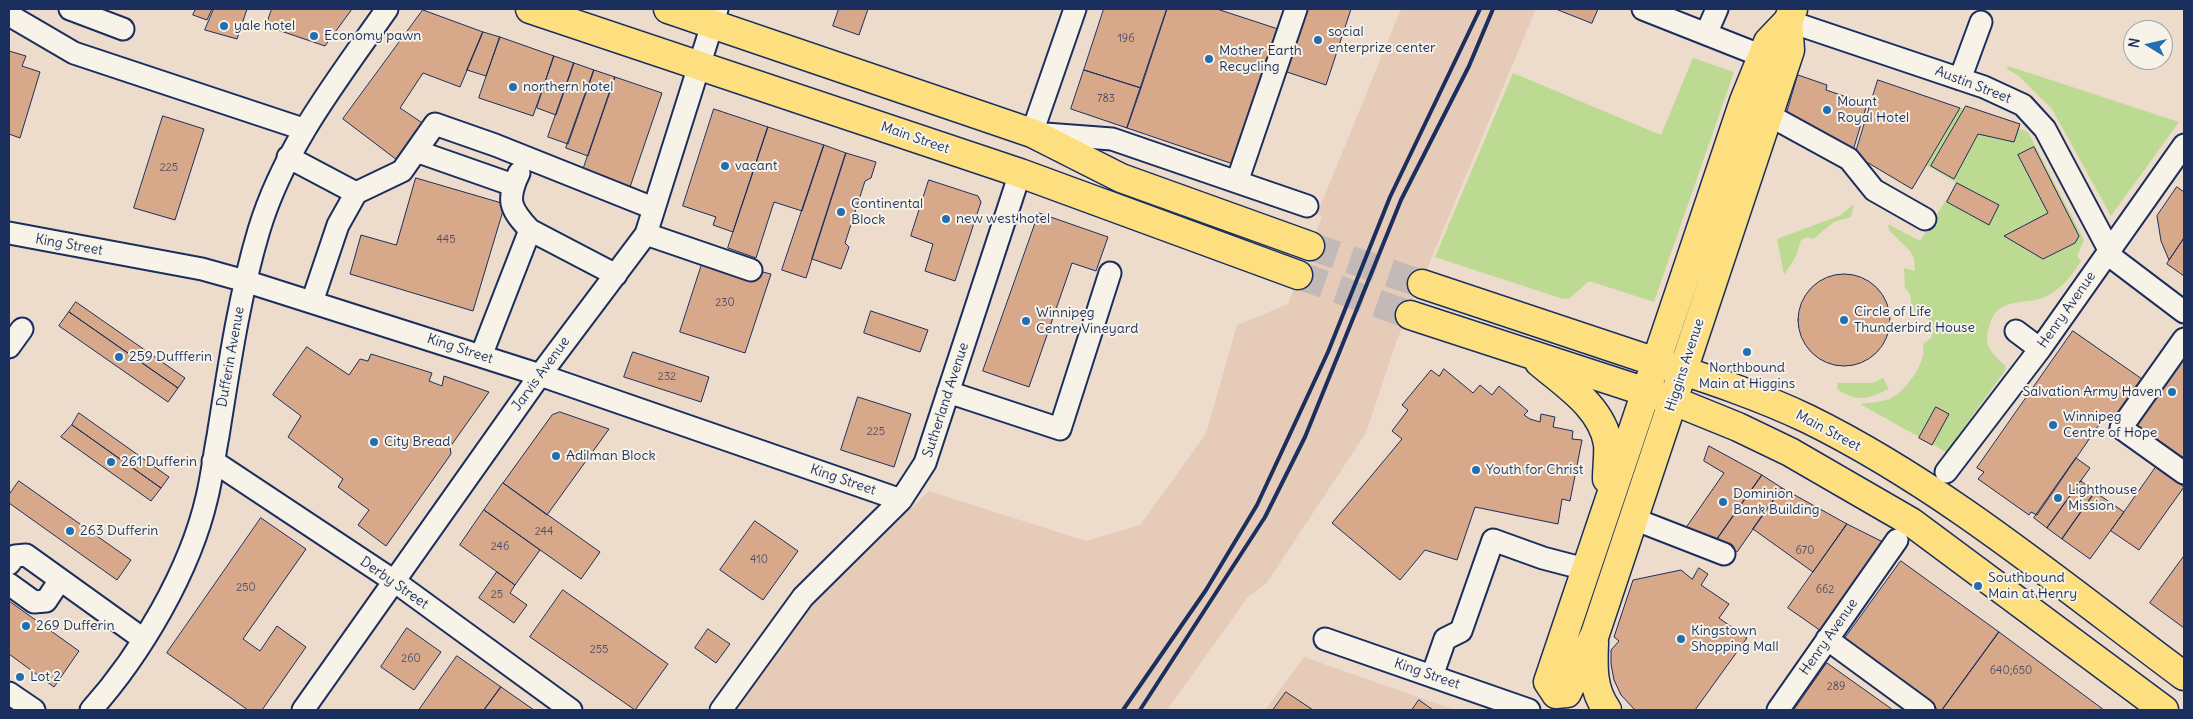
<!DOCTYPE html>
<style>
body{margin:0}
#map{position:relative;width:2193px;height:719px;overflow:hidden;background:#eddccc;font-family:Delius,sans-serif}
canvas{display:block}
.frame{position:absolute;inset:0;border:10px solid #1b2f5e;pointer-events:none}
.north{position:absolute;left:2123px;top:20px;width:50px;height:50px;box-sizing:border-box;background:#f7f3e8;border:1px solid #9fa5b1;border-radius:50%;rotate:279deg;font-size:14px;font-weight:700;line-height:20px;text-align:center;color:#1b2f5e}
.north::after{content:'';display:block;margin:auto;width:18px;height:22px;background:#1f6fb2;clip-path:polygon(50% 0,100% 100%,50% 72%,0 100%)}
</style>
<div id="map">
<canvas width="2193" height="719"></canvas>
<div class="frame"></div>
<div class="north">N</div>
</div>
<script>
const c = document.querySelector('canvas').getContext('2d');
c.lineJoin = 'round';
function fill(path, color) { c.fillStyle = color; c.fill(path, 'evenodd'); }
function strokePath(path, color, width, dash) { c.strokeStyle = color; c.lineWidth = width; c.lineCap = dash ? 'butt' : 'round'; c.setLineDash(dash || []); c.stroke(path); }
function drawText(font, color, halo, rows, align = 'center') {
  c.font = font + ' Delius,sans-serif'; c.lineWidth = 4; c.setLineDash([]); c.textBaseline = 'middle'; c.strokeStyle = halo; c.fillStyle = color; for (const [text, x, y, turn = 0] of rows) {
    c.save(); c.translate(x, y); c.rotate((+turn || 0) * Math.PI / 180); c.textAlign = isNaN(turn) ? turn : align; if (halo) c.strokeText(text, 0, 0); c.fillText(text, 0, 0); c.restore();
  }
}
fill(new Path2D(`
 M1401 9H1536L1397 340 1366 433 1266 584 1248 597 1167 710H737L809 608 929 491 1086 541 1140 525 1206 434 1237 325 1288 304 1322 216 1317 214Z
 M1304 657 1455 710H1265Z`), '#e6ccb8');
fill(new Path2D(`
 M1693 58 1734 72 1654 302 1589 281 1570 298 1563 299 1435 257 1513 73 1661 135Z
 M2008 66 2179 122 2111 216 2052 109 2019 76 2007 69Z
 M1960 108 2028 132 2084 240 2077 256 2081 261C2072 275 2064 286 2049 295 2026 308 1998 293 1989 327 1983 346 1992 354 2006 366L2005 371 1946 452 1860 404C1868 403 1879 402 1887 400 1904 394 1928 362 1923 344L1932 337 1930 321 1923 313 1912 311 1910 294 1905 287 1904 268 1915 271 1914 258 1910 251 1889 230 1888 224 1920 241 1957 183 1926 165Z
 M1854 204 1851 217 1834 222 1813 239 1807 237 1801 240 1796 256 1784 275 1777 239 1841 215Z
 M1883 378 1889 389C1866 399 1859 403 1837 389L1838 383H1872Z`), '#bdda92');
const building = new Path2D(`
 M196 9H212L207 20 193 15Z
 M214 9H247L237 39 205 30Z
 M272 9H352L325 46 266 26Z
 M839 9H868L859 35 833 26Z
 M1104 9H1167L1141 88 1084 70Z
 M1167 9H1217L1278 29 1233 164 1127 128Z
 M1305 9H1351L1326 85 1284 71Z
 M1556 9H1598L1592 23Z
 M423 10 483 32 460 87 423 73 400 108 427 126 401 163 343 119Z
 M483 32 500 37 486 76 467 70Z
 M500 37 554 56 533 116 479 98Z
 M9 51 26 56 22 66 40 72 20 138 9 134Z
 M554 56 574 63 556 115 537 108Z
 M574 63 594 70 568 144 548 137Z
 M594 70 615 77 588 156 566 148Z
 M1084 70 1141 88 1127 128 1071 109Z
 M1798 75 1827 85 1826 90 1867 104 1852 154 1786 116Z
 M615 77 662 93 629 190 582 173Z
 M1878 80 1960 108 1912 189 1855 155Z
 M1966 106 2020 124 2014 142 1978 134 1954 179 1931 166Z
 M714 109 768 127 733 232 713 225 716 217 683 206Z
 M163 116 204 129 175 220 134 208Z
 M768 127 824 145 802 211 774 202 756 258 728 248Z
 M824 145 846 153 806 278 782 270Z
 M2034 147 2079 236 2075 243 2043 259 2004 236 2048 213 2018 155Z
 M846 153 876 162 871 178 865 181 845 243 849 247 841 269 812 259Z
 M416 178 505 204 473 311 350 274 361 235 396 245Z
 M929 180 978 196 981 202 955 281 925 271 933 244 911 236Z
 M1957 183 1999 205 1989 225 1947 202Z
 M2177 187 2184 192V238L2169 260 2161 241 2157 216Z
 M1039 213 1108 237 1096 271 1072 263 1029 387 983 371Z
 M2184 238V276L2167 264Z
 M704 258 771 274 745 353 680 332Z
 M1798 320a46 46 0 1 1 92 0a46 46 0 1 1-92 0Z
 M76 302 185 378 178 388 69 312Z
 M871 311 928 330 920 352 864 333Z
 M69 312 178 388 168 402 59 326Z
 M2073 331 2142 379 2113 421 2105 416 2037 515 2031 512 2029 515 1978 479 1984 472 1977 468Z
 M307 347 349 375 360 359 368 361 371 354 432 373 429 381 442 386 444 376 489 392 450 447 451 454 386 546 358 525 369 510 338 487 343 479 288 437 301 416 273 395Z
 M633 352 709 377 701 402 624 377Z
 M2184 358V458L2137 426Z
 M1444 369 1473 393 1480 385 1492 395 1499 386 1528 411 1524 415 1530 419 1540 422 1541 414 1555 417 1553 427 1573 431 1572 439 1582 440 1570 501 1562 499 1558 524 1475 507 1457 560 1425 550 1400 580 1332 523 1402 439 1392 431 1408 410 1402 405 1431 370 1439 376Z
 M858 397 911 414 894 467 841 450Z
 M1936 407 1949 414 1932 445 1919 438Z
 M560 412 609 429 547 515 503 483 552 415Z
 M79 413 169 477 161 488 72 425Z
 M72 425 161 488 151 501 61 437Z
 M1709 446 1762 475 1715 542 1685 529 1724 473 1704 461Z
 M2076 458 2090 468 2047 528 2034 518Z
 M2156 467 2184 487 2139 550 2111 531Z
 M1762 475 1782 488 1737 552 1715 542Z
 M19 481 131 560 117 580 9 503V495Z
 M2081 481 2095 492 2062 539 2047 528Z
 M503 483 600 552 581 579 484 510Z
 M1782 488 1847 524 1813 572 1753 529Z
 M2095 492 2124 512 2090 559 2062 539Z
 M484 510 540 550 515 585 460 545Z
 M261 518 306 549 243 639 260 651 277 626 306 647 262 710H248L167 653Z
 M755 521 798 551 763 600 720 570Z
 M1847 524 1883 542 1821 631 1788 608Z
 M2184 556V628L2150 603Z
 M1901 561 1999 632 1942 710H1938L1843 641Z
 M1699 568 1708 574 1701 585 1729 604 1719 618 1747 638 1695 710H1635L1621 695 1614 680 1611 664V650L1619 641 1614 637 1633 580 1681 570 1692 579Z
 M497 572 515 585 510 593 527 605 514 623 479 598Z
 M563 590 668 664 635 710 530 637Z
 M9 601 79 651 54 687 9 654Z
 M407 628 441 652 414 690 381 667Z
 M708 629 730 644 716 663 695 648Z
 M1999 632 2104 710H1942Z
 M457 656 501 687 484 710H419Z
 M1827 663 1893 710H1794Z
 M501 687 534 710H484Z
 M1286 692 1313 710H1273Z
 M1419 700 1433 710H1412Z`);
fill(building, '#d7a889');
strokePath(building, '#1b2f5e', 1);
strokePath(new Path2D(`
 M1310 246 1422 284
 M1298 275 1410 315`), '#c3b9b6', 28, [28, 14]);
const minor = new Path2D(`
 M70 9 123 29
 M1075 9 1032 133 1112 139 1307 206
 M1643 9 1762 56
 M9 15 74 53 303 129
 M1788 21 1984 87 2023 105 2045 129 2114 259 2184 312
 M1706 34 1717 9
 M1960 79 1981 22
 M1756 108 1849 159 1874 190 1925 219
 M416 151 513 185
 M288 157 356 193
 M519 173C506 200 510 209 530 230
 M1237 182 1296 9
 M9 233 202 269 245 281 540 375 901 500
 M646 234 751 270
 M312 302 338 225 356 193 402 171 435 124 495 145 653 208
 M2016 331 2040 349
 M2184 339 2121 428 2184 473
 M9 347 22 329
 M481 356 530 230 616 275
 M948 392 1060 429 1110 273
 M213 461 394 581 571 710
 M1946 472 2040 349 2184 145
 M1634 519 1724 554
 M9 564 15 556 26 555 143 639
 M9 584 34 602 46 601 60 580
 M1325 639 1529 710
 M1827 639 1924 710
 M1432 676 1445 639 1461 631 1493 540 1543 558 1585 569
 M9 693 34 710
 M91 710C141 654 190 571 207 497 212 477 214 456 218 436 229 367 239 297 259 230 284 147 338 79 387 9
 M303 710 540 375 646 234 717 9
 M721 710 803 597 901 500 925 463 1020 173
 M1778 710 1897 540`);
const major = new Path2D(`
 M530 9 1020 173 1298 275
 M668 9 1032 133 1121 178 1310 246
 M1422 284C1499 310 1576 336 1653 361 1705 378 1758 395 1808 419 1944 486 2063 586 2184 676
 M1410 315 1674 401 1738 427 1790 452 1911 522 2164 710
 M1539 362C1566 385 1602 407 1608 444 1609 455 1607 468 1607 479
 M1594 642C1593 667 1592 689 1607 710
 M1556 694 1548 682 1744 101 1768 42 1788 21 1793 9
 M1556 694 1567 693 1595 634 1790 50 1788 21`);
strokePath(minor, '#1b2f5e', 25);
strokePath(major, '#1b2f5e', 31);
strokePath(minor, '#f7f3e8', 21);
strokePath(major, '#fddf80', 28);
strokePath(new Path2D(`
 M1123 710 1206 590 1257 505 1328 352 1390 197 1480 9
 M1140 710 1265 517 1305 437 1401 200 1469 66 1493 9`), '#1b2f5e', 4);
for (const [x, y, r, color] of [
 [224,26,5,"#1f6fb2"],
 [314,36,5,"#1f6fb2"],
 [1318,40,5,"#1f6fb2"],
 [1209,59,5,"#1f6fb2"],
 [513,87,5,"#1f6fb2"],
 [1827,110,5,"#1f6fb2"],
 [725,166,5,"#1f6fb2"],
 [841,212,5,"#1f6fb2"],
 [946,219,5,"#1f6fb2"],
 [1844,320,5,"#1f6fb2"],
 [1026,321,5,"#1f6fb2"],
 [1747,352,5,"#1f6fb2"],
 [119,357,5,"#1f6fb2"],
 [2172,392,5,"#1f6fb2"],
 [2053,425,5,"#1f6fb2"],
 [374,442,5,"#1f6fb2"],
 [556,456,5,"#1f6fb2"],
 [111,462,5,"#1f6fb2"],
 [1476,470,5,"#1f6fb2"],
 [2058,498,5,"#1f6fb2"],
 [1723,502,5,"#1f6fb2"],
 [70,531,5,"#1f6fb2"],
 [1978,586,5,"#1f6fb2"],
 [26,626,5,"#1f6fb2"],
 [1681,639,5,"#1f6fb2"],
 [20,677,5,"#1f6fb2"]
]) { const dot = new Path2D(); dot.arc(x, y, r, 0, 2 * Math.PI); c.fillStyle = color; c.fill(dot); strokePath(dot, '#f7f3e8', 2); }
drawText('11px', '#4a4d69', null, [
 ["196",1126,39],
 ["783",1106,99],
 ["225",169,168],
 ["445",446,240],
 ["230",725,303],
 ["232",667,377],
 ["225",876,432],
 ["244",544,532],
 ["246",500,547],
 ["670",1805,551],
 ["410",759,560],
 ["250",246,588],
 ["662",1825,590],
 ["25",497,595],
 ["255",599,650],
 ["260",411,659],
 ["640;650",2011,671],
 ["289",1836,687]
]);
drawText('14px', '#1b2f5e', '#f7f3e8', [
 ["yale hotel",234,26],
 ["social",1328,32],
 ["enterprize center",1328,48],
 ["Economy pawn",324,36],
 ["Mother Earth",1219,51],
 ["Recycling",1219,67],
 ["northern hotel",523,87],
 ["Mount",1837,102],
 ["Royal Hotel",1837,118],
 ["vacant",735,166],
 ["Continental",851,204],
 ["Block",851,220],
 ["new west hotel",956,219],
 ["Circle of Life",1854,312],
 ["Thunderbird House",1854,328],
 ["Winnipeg",1036,313],
 ["Centre Vineyard",1036,329],
 ["259 Duffferin",129,357],
 ["Northbound",1747,368,"center"],
 ["Main at Higgins",1747,384,"center"],
 ["Salvation Army Haven",2162,392,"right"],
 ["Winnipeg",2063,417],
 ["Centre of Hope",2063,433],
 ["City Bread",384,442],
 ["Adilman Block",566,456],
 ["261 Dufferin",121,462],
 ["Youth for Christ",1486,470],
 ["Lighthouse",2068,490],
 ["Mission",2068,506],
 ["Dominion",1733,494],
 ["Bank Building",1733,510],
 ["263 Dufferin",80,531],
 ["Southbound",1988,578],
 ["Main at Henry",1988,594],
 ["269 Dufferin",36,626],
 ["Kingstown",1691,631],
 ["Shopping Mall",1691,647],
 ["Lot 2",30,677]
], 'left');
drawText('14px', '#1b2f5e', '#f7f3e8', [
 ["Austin Street",1973,85,21],
 ["Main Street",915,138,19],
 ["King Street",69,245,10],
 ["Henry Avenue",2067,310,-55],
 ["King Street",460,349,18],
 ["Dufferin Avenue",231,357,-80],
 ["Higgins Avenue",1685,365,-72],
 ["Jarvis Avenue",541,374,-54],
 ["Sutherland Avenue",946,400,-72],
 ["Main Street",1828,431,28],
 ["King Street",843,480,19],
 ["Derby Street",394,583,35],
 ["Henry Avenue",1829,637,-55],
 ["King Street",1427,674,19]
]);
</script>
